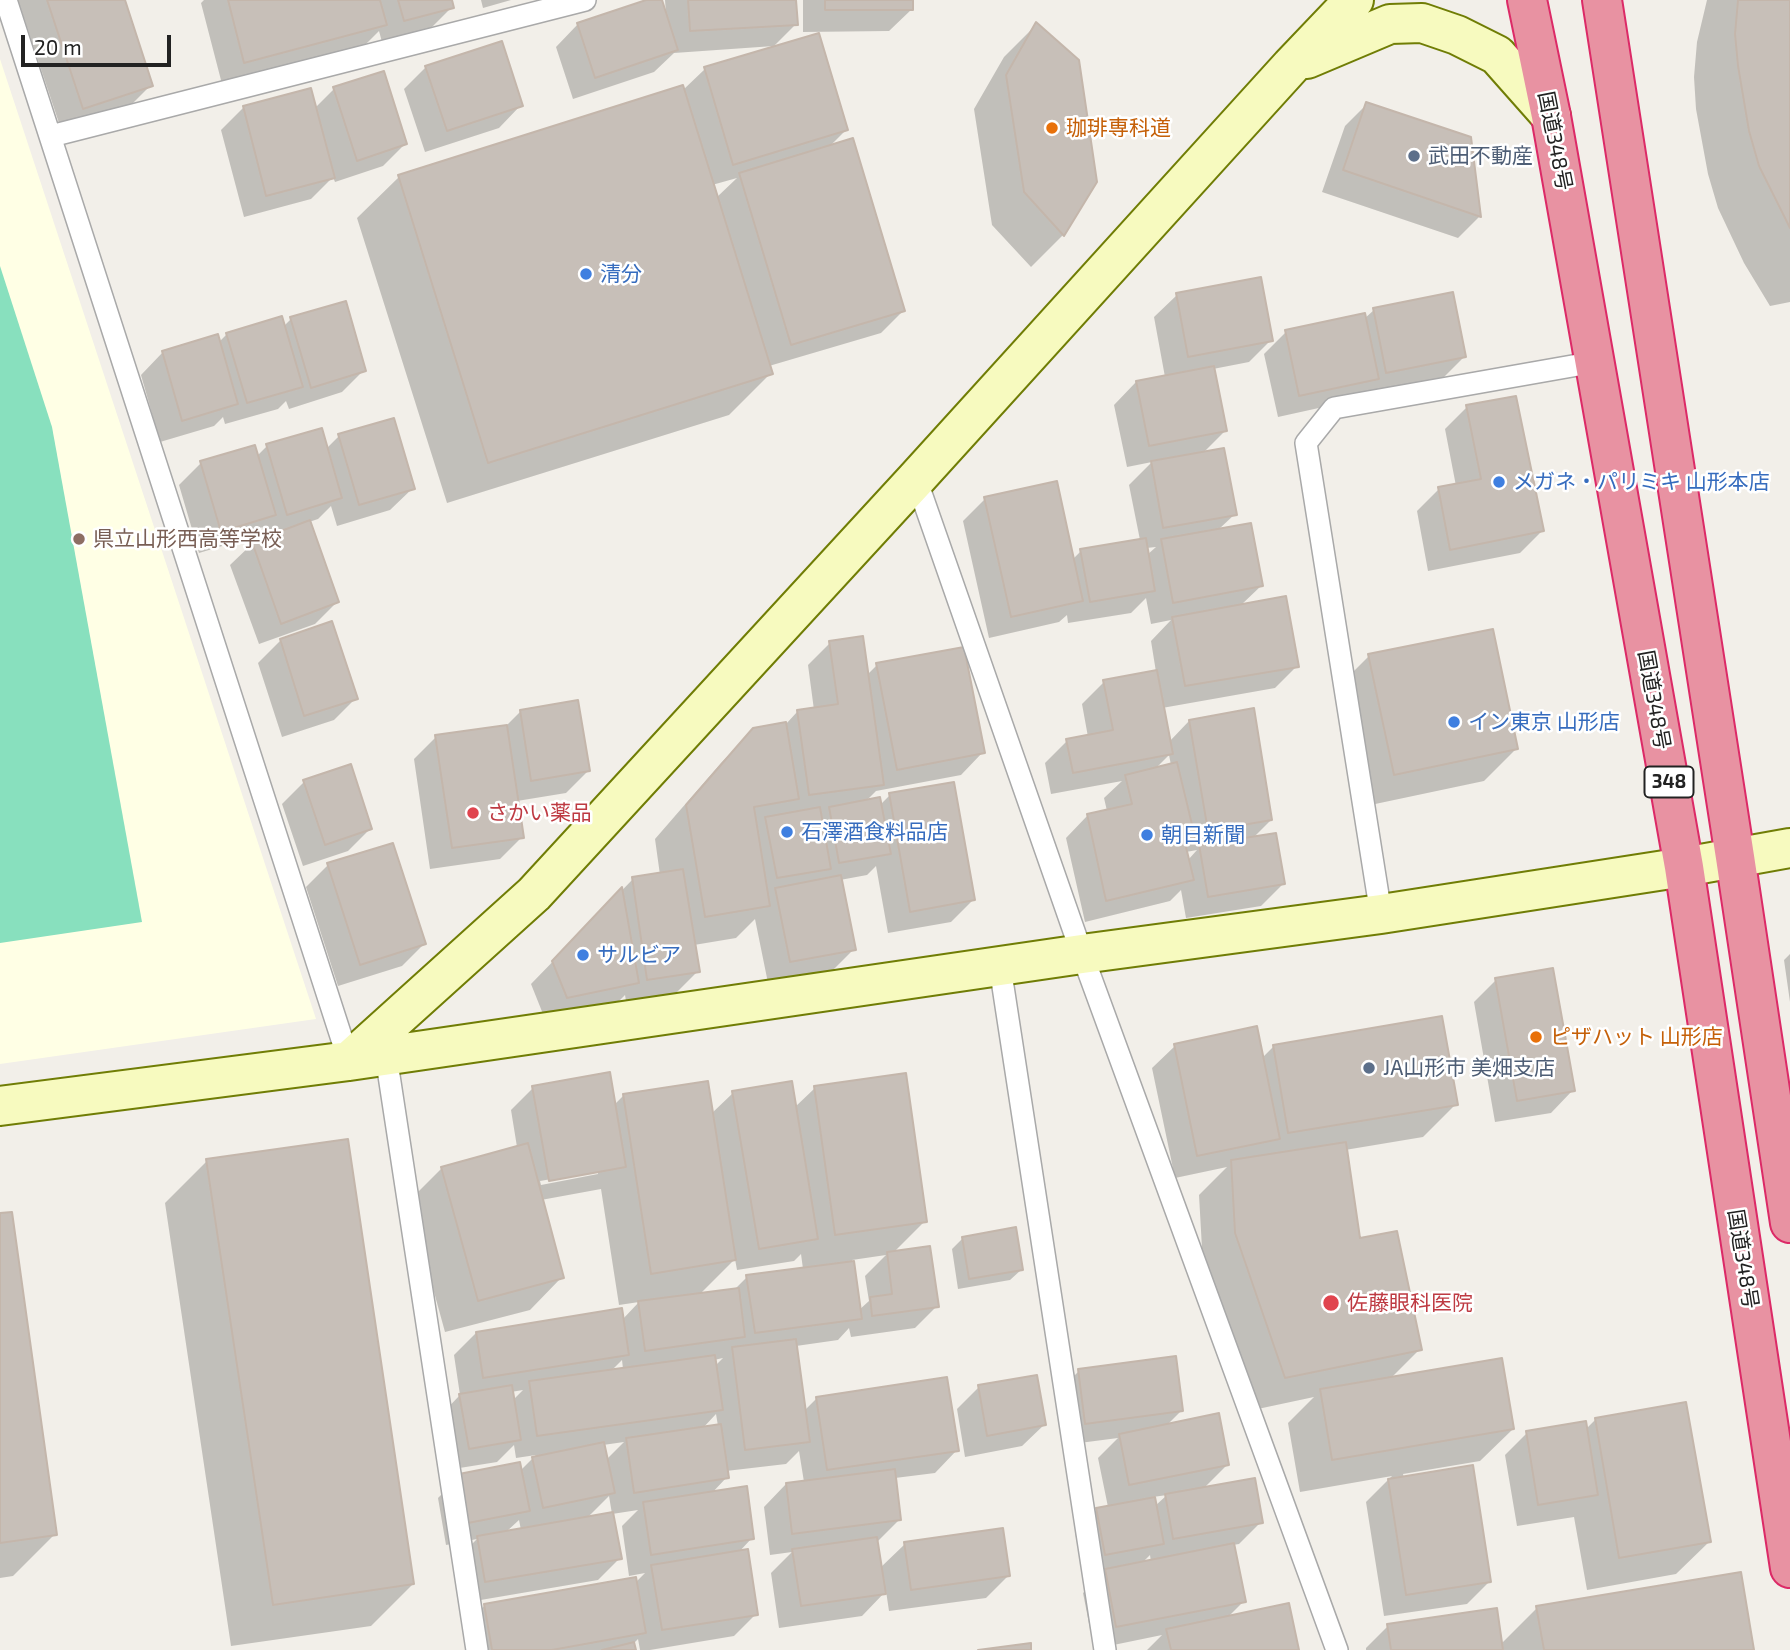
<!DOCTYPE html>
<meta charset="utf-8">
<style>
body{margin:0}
#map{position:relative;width:1790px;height:1650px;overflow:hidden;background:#f2efe9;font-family:"Exo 2",sans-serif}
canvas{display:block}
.scale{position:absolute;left:21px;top:35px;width:150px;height:32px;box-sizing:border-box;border:4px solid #222;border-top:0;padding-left:9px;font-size:21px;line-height:24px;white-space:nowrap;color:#222;-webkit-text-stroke:5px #fff;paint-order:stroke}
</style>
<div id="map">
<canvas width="1790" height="1650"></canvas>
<div class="scale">20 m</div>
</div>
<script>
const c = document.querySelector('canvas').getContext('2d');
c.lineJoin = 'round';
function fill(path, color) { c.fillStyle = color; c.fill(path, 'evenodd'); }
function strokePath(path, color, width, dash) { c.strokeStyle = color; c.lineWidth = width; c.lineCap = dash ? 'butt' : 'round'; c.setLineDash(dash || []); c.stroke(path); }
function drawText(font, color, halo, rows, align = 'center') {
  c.font = font + ' "Exo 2","Noto Sans JP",sans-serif'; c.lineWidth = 5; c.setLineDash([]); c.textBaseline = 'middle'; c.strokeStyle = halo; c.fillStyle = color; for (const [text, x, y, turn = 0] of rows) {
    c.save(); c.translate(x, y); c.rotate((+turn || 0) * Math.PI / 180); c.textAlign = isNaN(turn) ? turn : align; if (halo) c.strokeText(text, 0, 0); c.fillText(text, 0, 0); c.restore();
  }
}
fill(new Path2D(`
 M0 59 316 1019 0 1064Z`), '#ffffe5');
fill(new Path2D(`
 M0 266 52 427 142 922 0 943Z`), '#88e0be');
fill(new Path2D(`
 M18 0H123L151 85 129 107 61 129Z
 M204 0H450L452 7 430 29 382 42 379 31 363 47 222 84 201 3Z
 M481 0H511L483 8Z
 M652 0H660L666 13 665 0H794L796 24 774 46 674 53 654 72 573 99 556 47 578 24Z
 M803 0H912V9L889 31 803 32Z
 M1707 0H1790V302L1770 306 1744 263 1718 208 1708 174 1696 109 1694 77 1697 42Z
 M1036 25 1063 235 1031 267 992 225 974 109 1004 57Z
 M426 67 521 105 499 128 425 152 404 89Z
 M705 69 846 130 828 148 903 311 881 333 769 366 771 373 729 415 447 503 357 218 399 177 683 90ZM737 178 716 198 712 185Z
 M334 89 405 144 383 166 335 182 333 177 311 199 244 217 221 130 244 107 315 108Z
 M1367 104 1480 216 1458 238 1322 192 1345 126Z
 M1177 295 1271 340 1249 362 1213 369 1225 431 1202 454 1235 514 1218 530 1261 586 1240 606 1297 666 1275 688 1162 708 1169 742 1189 721 1271 820 1252 839 1283 884 1261 906 1186 918 1181 890 1170 901 1085 922 1066 838 1088 815 1107 811 1104 798 1122 781 1051 794 1045 763 1067 741 1088 737 1082 704 1104 682 1156 672 1151 641 1171 620 1151 624 1146 598 1131 613 1068 623 1067 615 1059 622 989 638 963 521 985 499 1072 560 1081 551 1140 540 1129 485 1152 462 1127 467 1114 405 1136 382 1165 377 1154 317ZM1156 547 1147 555 1146 548ZM1169 755 1171 765 1155 769ZM1197 850 1188 860 1186 852Z
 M1374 310 1464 357 1442 379 1364 394 1363 391 1355 400 1278 417 1264 354 1286 332 1364 319Z
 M291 319 364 370 342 392 289 409 286 401 278 409 225 424 223 417 214 426 160 442 141 375 163 352 218 343 227 334 283 327Z
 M1467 407 1542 531 1520 553 1428 571 1417 511 1439 489 1456 486 1445 429Z
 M339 436 413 488 390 510 337 526 331 506 318 519 309 522 337 602 315 624 259 644 230 565 253 543 266 539 262 527 252 537 199 553 179 485 201 463 257 456 267 446 326 449Z
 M331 624 356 698 334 720 282 737 258 663 280 641Z
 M830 643 867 675 877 665 983 752 961 775 876 791 865 802 880 805 890 795 973 900 951 922 888 933 876 866 867 875 840 880 854 949 832 971 768 983 755 919 736 938 694 945 698 971 676 993 626 1001 625 995 615 1005 545 1019 531 984 633 879 660 875 655 839 721 763 754 729 786 724 797 712 814 710 808 665Z
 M1369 656 1516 749 1484 781 1361 807 1336 689Z
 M521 711 588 771 566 793 517 801 522 837 500 859 430 869 414 759 436 737 505 727Z
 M304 782 370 829 348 851 303 866 282 804Z
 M328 865 424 944 402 966 338 986 306 887Z
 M1790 954V1002L1784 960Z
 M1496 980 1573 1090 1551 1113 1495 1122 1474 1002Z
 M1175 1046 1262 1058 1274 1046 1456 1104 1423 1137 1345 1150 1359 1240 1420 1349 1391 1378 1513 1429 1480 1461 1403 1474 1404 1478 1490 1581 1467 1604 1384 1616 1366 1502 1392 1476 1300 1492 1288 1423 1314 1397 1253 1410 1203 1266 1199 1195 1227 1167 1175 1178 1152 1068Z
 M533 1088 614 1105 624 1095 711 1114 733 1093 794 1108 815 1088 925 1221 893 1253 937 1306 915 1328 851 1337 849 1328 838 1340 796 1346 804 1411 817 1398 957 1450 935 1473 895 1478 900 1519 877 1542 880 1568 905 1544 1008 1576 986 1598 889 1611 886 1591 862 1616 779 1628 771 1573 792 1552 770 1555 764 1507 786 1484 804 1482 799 1451 786 1464 726 1471 727 1477 711 1494 752 1538 738 1553 756 1614 734 1636 650 1650H640L638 1639 633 1644 634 1650H467L463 1628 485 1605 635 1583 645 1573 629 1576 622 1526 638 1510 612 1514 620 1558 598 1580 463 1603 456 1560 477 1539 446 1545 438 1498 460 1476 520 1471 536 1455 516 1458 514 1445 497 1462 447 1470 438 1418 460 1395 454 1355 476 1333 622 1320 639 1302 619 1305 601 1189 541 1200 562 1277 530 1310 445 1332 409 1201 442 1168 517 1147 511 1110ZM598 1171V1174L541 1185 540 1181ZM801 1254 803 1269 747 1277 734 1290 699 1295 735 1259 737 1270 794 1261ZM886 1255 865 1276 869 1301 859 1310 852 1260ZM723 1358 715 1366 714 1360ZM622 1360 623 1369 611 1371ZM523 1390 513 1400 511 1392ZM716 1414 718 1426 702 1429ZM624 1442 606 1460 603 1445ZM609 1496 612 1514 587 1518ZM519 1520 521 1530 506 1532Z
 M207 1161 413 1584 371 1626 231 1646 165 1203Z
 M0 1215 55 1534 13 1576 0 1578Z
 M963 1238 1021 1270 1010 1280 958 1289 952 1249Z
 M1079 1371 1181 1411 1166 1426 1227 1465 1203 1489 1261 1522 1239 1544 1233 1545 1244 1601 1227 1618 1297 1650H1147L1162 1635 1094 1649 1083 1593 1104 1572 1083 1576 1075 1532 1097 1509 1108 1507 1098 1458 1118 1438 1064 1445 1057 1393ZM1167 1495 1155 1506 1153 1497ZM1150 1555 1151 1562 1142 1563Z
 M979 1387 1045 1424 1022 1446 965 1457 957 1409Z
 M1595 1420 1709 1542 1676 1574 1587 1590 1574 1517 1517 1526 1505 1455 1527 1433 1586 1429Z
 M1537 1608 1752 1650H1366V1648L1388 1626 1501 1644Z`), '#0003');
const building = new Path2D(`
 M47 0H125L153 86 83 109Z
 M228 0H380L387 25 244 63Z
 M398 0H452L454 8 404 21Z
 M646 0H662L678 50 595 78 577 23Z
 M688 0H796L798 25 690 31Z
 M825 0H913V10H825Z
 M1738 0H1790V228L1759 166 1749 131 1738 66 1735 34Z
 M1036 22 1079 60 1097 182 1064 236 1024 192 1006 75Z
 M819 33 848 130 733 165 704 67Z
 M502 41 523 106 447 131 425 66Z
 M384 71 407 144 357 161 333 87Z
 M683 85 773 374 488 463 398 175Z
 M311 88 335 178 266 196 243 106Z
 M1366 102 1471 137 1481 217 1343 170Z
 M853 138 905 311 791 345 739 173Z
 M1261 277 1273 341 1188 357 1176 293Z
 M1453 292 1466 357 1386 373 1373 308Z
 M346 301 366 371 311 388 290 317Z
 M1365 313 1379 379 1299 396 1285 330Z
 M282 316 303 387 247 403 226 333Z
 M218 334 238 404 182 421 162 351Z
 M1214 366 1227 431 1149 446 1136 381Z
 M1516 396 1544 531 1450 550 1438 487 1481 479 1466 405Z
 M394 418 415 489 359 505 338 434Z
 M322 428 342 498 287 515 266 444Z
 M255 445 276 515 221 532 200 461Z
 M1224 448 1237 515 1163 528 1151 461Z
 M1057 481 1083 601 1011 617 984 497Z
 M310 520 339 602 281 624 252 542Z
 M1251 523 1263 586 1173 603 1161 539Z
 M1146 538 1155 591 1090 602 1080 549Z
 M1286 596 1299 667 1185 686 1172 617Z
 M332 621 358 699 304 716 280 639Z
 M1493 629 1518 749 1394 775 1368 654Z
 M863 636 884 785 809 795 797 710 838 704 829 641Z
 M964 647 985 753 897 770 876 663Z
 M1157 670 1173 754 1073 773 1066 739 1113 730 1103 680Z
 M578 700 590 771 531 781 520 710Z
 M1254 708 1272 820 1208 831 1189 720Z
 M786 722 799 799 754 807 770 906 705 917 686 805 753 728Z
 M507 725 524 838 452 848 435 735Z
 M1177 762 1196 841 1185 843 1194 880 1106 901 1087 814 1132 804 1125 775Z
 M351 764 372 829 325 845 303 780Z
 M954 782 975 900 910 912 889 793Z
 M880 797 891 854 839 863 829 807Z
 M820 807 831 869 777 878 765 817Z
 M1276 833 1285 884 1208 897 1199 845Z
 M393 843 426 944 360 965 327 863Z
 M683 869 700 972 647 980 632 877Z
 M841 875 856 950 790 962 775 888Z
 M622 887 639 983 567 998 552 961Z
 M1553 968 1575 1091 1517 1101 1495 978Z
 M1442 1016 1458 1105 1288 1133 1273 1045Z
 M1257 1026 1280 1139 1197 1156 1174 1044Z
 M610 1072 626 1167 549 1181 532 1086Z
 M906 1073 927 1222 835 1235 814 1086Z
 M708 1081 736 1260 651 1274 623 1094Z
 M792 1081 818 1239 759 1249 732 1091Z
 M348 1139 414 1584 273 1605 206 1159Z
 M1346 1142 1360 1238 1397 1231 1422 1350 1285 1378 1235 1233 1231 1160Z
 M528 1143 564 1278 478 1301 441 1167Z
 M12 1212 57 1535 0 1543V1213Z
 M1016 1227 1023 1270 969 1279 962 1237Z
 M930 1246 939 1307 872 1316 870 1297 892 1294 887 1252Z
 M854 1261 862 1319 755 1333 746 1275Z
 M739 1288 745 1337 645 1351 638 1301Z
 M622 1308 629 1355 483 1378 476 1332Z
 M796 1339 810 1442 745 1450 732 1347Z
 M715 1355 723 1410 537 1436 529 1381Z
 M1176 1356 1183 1411 1085 1424 1078 1369Z
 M1502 1358 1514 1429 1332 1460 1320 1389Z
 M1037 1375 1046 1425 987 1436 978 1385Z
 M947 1377 959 1451 827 1470 816 1397Z
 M512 1385 521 1440 469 1449 459 1394Z
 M1686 1402 1711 1542 1619 1558 1595 1418Z
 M1219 1413 1229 1465 1129 1485 1119 1434Z
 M1586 1421 1598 1495 1538 1505 1526 1431Z
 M721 1424 729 1478 634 1493 626 1438Z
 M604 1442 615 1493 543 1508 532 1457Z
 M520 1462 530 1511 468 1523 459 1474Z
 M1473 1465 1491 1582 1406 1595 1388 1479Z
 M895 1469 901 1520 792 1534 786 1483Z
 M1255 1478 1263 1523 1173 1539 1165 1494Z
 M747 1486 754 1539 651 1555 643 1502Z
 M1155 1497 1164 1544 1105 1555 1096 1508Z
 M613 1512 622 1559 485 1582 477 1536Z
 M1003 1528 1010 1576 911 1590 904 1542Z
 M877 1537 886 1594 801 1606 792 1549Z
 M1234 1543 1246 1602 1116 1627 1105 1569Z
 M748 1549 758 1615 662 1630 651 1565Z
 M1741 1572 1754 1650H1544L1536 1606Z
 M636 1577 646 1633 552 1650H492L484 1604Z
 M1289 1603 1299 1650H1171L1166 1629Z
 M1497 1608 1503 1650H1391L1387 1624Z
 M634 1642 636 1650H602Z
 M1031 1643V1650H978Z`);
fill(building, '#c7bfb8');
strokePath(building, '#c4b6ab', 2);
const lane = new Path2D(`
 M6 0 349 1061
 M51 136 585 0
 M916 479 1082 954 1337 1650
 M1381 914 1306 443 1334 408 1595 362
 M1000 967 1105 1650
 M386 1056 477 1650`);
const secondary = new Path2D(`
 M1307 59 1390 24 1422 23 1457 35 1497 55 1551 116
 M349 1061 1082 954 1381 914 1684 867 1790 848
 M0 1106 349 1061 534 894 916 479 1291 66 1354 0`);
const highway = new Path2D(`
 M1527 0 1551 116 1684 867 1790 1568
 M1602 0 1735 857 1790 1223`);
strokePath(lane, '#a9a9a9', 24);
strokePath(secondary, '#707d05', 42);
strokePath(highway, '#dc2a67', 42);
strokePath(lane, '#fff', 21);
strokePath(secondary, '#f7fabf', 38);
strokePath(highway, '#e892a2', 38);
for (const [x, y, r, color] of [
 [1052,128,7,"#e8710a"],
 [1414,156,7,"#5c6f8a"],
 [586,274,7,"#3f7fe0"],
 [1499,482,7,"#3f7fe0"],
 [79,539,7,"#8d6e63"],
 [1454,722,7,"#3f7fe0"],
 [473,813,7,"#e0444e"],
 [787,832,7,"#3f7fe0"],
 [1147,835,7,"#3f7fe0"],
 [583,955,7,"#3f7fe0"],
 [1536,1037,7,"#e8710a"],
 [1369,1068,7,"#5c6f8a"],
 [1331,1303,9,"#e0444e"]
]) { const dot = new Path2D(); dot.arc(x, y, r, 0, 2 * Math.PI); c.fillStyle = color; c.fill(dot); strokePath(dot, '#fff', 2.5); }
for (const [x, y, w] of [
 [1669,782,49]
]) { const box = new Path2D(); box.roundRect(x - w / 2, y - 15.5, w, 31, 5); c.fillStyle = '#fff'; c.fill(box); strokePath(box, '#222', 2); }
drawText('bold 19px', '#222', null, [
 ["348",1669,782]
]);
drawText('21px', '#c56008', '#fff', [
 ["珈琲専科道",1066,128],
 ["ピザハット 山形店",1550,1037]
], 'left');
drawText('21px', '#222', '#fff', [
 ["国道348号",1555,141,79],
 ["国道348号",1654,700,80],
 ["国道348号",1743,1259,81]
]);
drawText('21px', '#4e5e75', '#fff', [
 ["武田不動産",1428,156],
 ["JA山形市 美畑支店",1383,1068]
], 'left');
drawText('21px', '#366cbe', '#fff', [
 ["清分",600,274],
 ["メガネ・パリミキ 山形本店",1513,482],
 ["イン東京 山形店",1468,722],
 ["石澤酒食料品店",801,832],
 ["朝日新聞",1161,835],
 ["サルビア",597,955]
], 'left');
drawText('21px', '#785e54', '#fff', [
 ["県立山形西高等学校",93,539]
], 'left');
drawText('21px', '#be3a42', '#fff', [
 ["さかい薬品",487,813],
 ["佐藤眼科医院",1347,1303]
], 'left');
</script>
